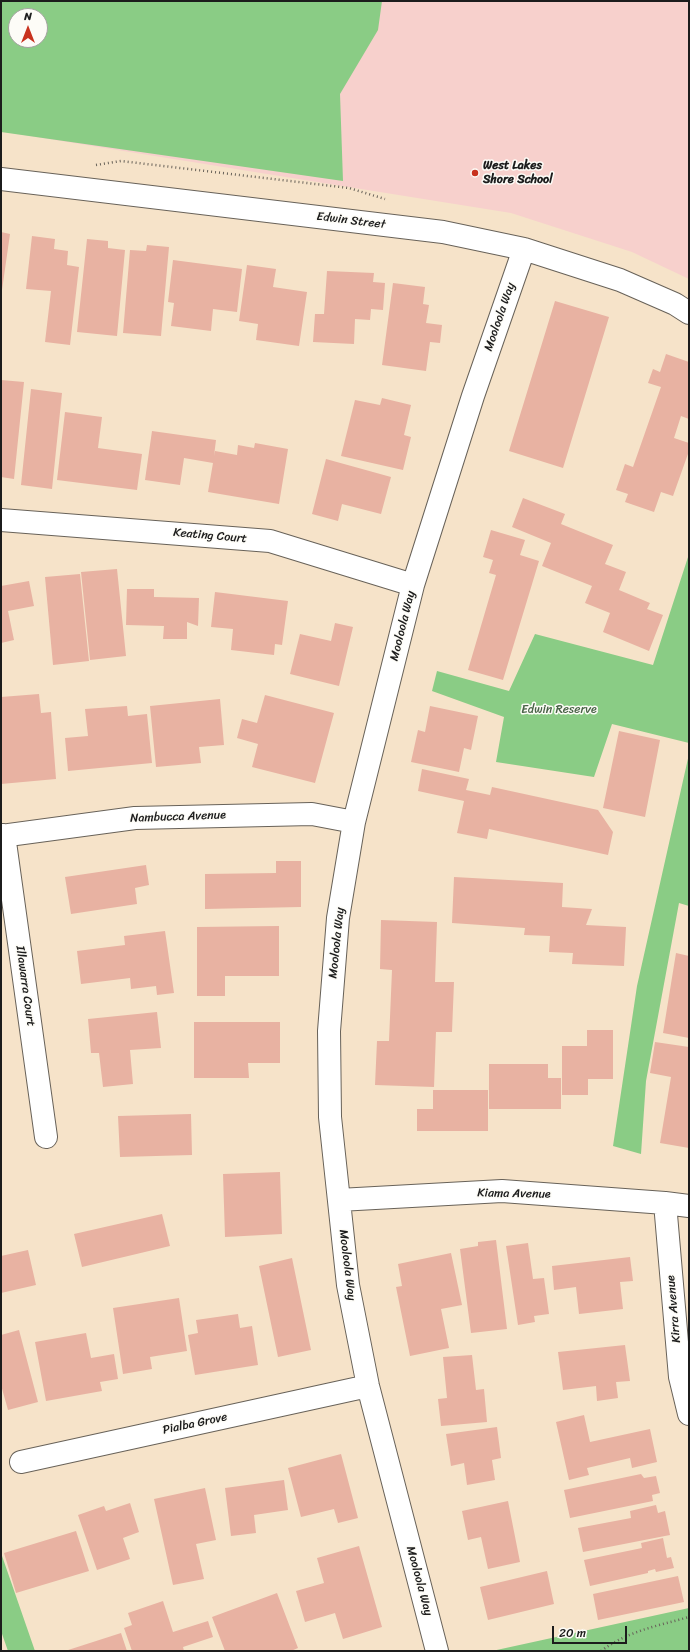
<!DOCTYPE html>
<style>
body{margin:0}
#map{position:relative;width:690px;height:1652px;overflow:hidden;background:#f6e3c9;font-family:Sriracha,sans-serif}
canvas{display:block}
.frame{position:absolute;inset:0;border:2px solid #1c1c1c;pointer-events:none}
.north{position:absolute;left:8px;top:8px;width:40px;height:40px;box-sizing:border-box;background:#fdfcf7;border:1px solid #a3a29f;border-radius:50%;rotate:0deg;font-size:11px;font-weight:700;line-height:16px;text-align:center;color:#1c1c1c}
.north::after{content:'';display:block;margin:auto;width:14px;height:18px;background:#c8321e;clip-path:polygon(50% 0,100% 100%,50% 72%,0 100%)}
.scale{position:absolute;left:552px;top:1626px;width:75px;height:18px;box-sizing:border-box;border:2px solid #1c1c1c;border-top:0;padding-left:5px;font-size:12px;line-height:14px;white-space:nowrap;color:#1c1c1c;-webkit-text-stroke:3px #fdfcf7;paint-order:stroke}
</style>
<div id="map">
<canvas width="690" height="1652"></canvas>
<div class="frame"></div>
<div class="north">N</div>
<div class="scale">20 m</div>
</div>
<script>
const c = document.querySelector('canvas').getContext('2d');
c.lineJoin = 'round';
function fill(path, color) { c.fillStyle = color; c.fill(path, 'evenodd'); }
function strokePath(path, color, width, dash) { c.strokeStyle = color; c.lineWidth = width; c.lineCap = dash ? 'butt' : 'round'; c.setLineDash(dash || []); c.stroke(path); }
function drawText(font, color, halo, rows, align = 'center') {
  c.font = font + ' Sriracha,sans-serif'; c.lineWidth = 3; c.setLineDash([]); c.textBaseline = 'middle'; c.strokeStyle = halo; c.fillStyle = color; for (const [text, x, y, turn = 0] of rows) {
    c.save(); c.translate(x, y); c.rotate((+turn || 0) * Math.PI / 180); c.textAlign = isNaN(turn) ? turn : align; if (halo) c.strokeText(text, 0, 0); c.fillText(text, 0, 0); c.restore();
  }
}
fill(new Path2D(`
 M25 1H689V279L632 252 511 213 11 133 40 40V16Z`), '#f7d0cc');
fill(new Path2D(`
 M1 1H382L378 30 340 94 343 181 1 132ZM16 16H40V40H16Z
 M689 554V743L612 724 594 777 496 762 504 717 432 691 437 671 509 691 535 634 653 665Z
 M689 754V906L679 903 646 1081 641 1154 613 1146 637 986Z
 M1 1553 35 1651H8L1 1631Z
 M689 1608V1651H492Z`), '#8acc85');
fill(new Path2D(`
 M1 232 10 234 2 290H1Z
 M32 236 55 239 54 249 68 251 67 265 79 267 70 345 45 342 51 291 26 289Z
 M87 239 108 241V248L125 250 117 336 77 332Z
 M147 245 169 247 161 336 123 333 130 250 146 251Z
 M173 260 242 269 237 312 213 309 211 331 171 326 174 303 168 302Z
 M247 265 276 269 273 287 307 292 299 346 256 340 258 324 239 321Z
 M327 271 374 273 373 282 385 283 383 310 371 309 370 320 355 319 354 344 313 342 315 314H324Z
 M393 283 425 287 423 304 429 305 426 323 442 325 440 343 430 342 426 371 382 365Z
 M555 301 609 317 563 468 509 451Z
 M666 354 689 362V419L681 416 674 438 689 443V451L673 496 661 492 654 512 625 502 628 494 616 490 625 464 633 467 661 387 648 383 653 369 660 372Z
 M1 380 24 382 14 479 1 477Z
 M31 389 62 393 52 489 21 485Z
 M382 398 411 405 404 435 411 437 403 470 341 456 355 400 380 405Z
 M65 412 102 417 98 448 142 454 137 490 57 480Z
 M152 431 216 440 214 456 215 451 237 455 238 445 254 448 255 443 288 449 279 504 208 492 213 463 184 458 180 485 145 480Z
 M326 459 391 477 381 514 342 504 338 521 312 514Z
 M523 498 565 514 561 524 613 545 605 564 626 572 619 590 650 603 647 609 663 615 649 651 603 632 610 613 585 603 592 586 542 566 551 543 512 527Z
 M491 530 525 540 520 555 539 561 503 680 468 670 496 575 489 573 493 560 483 557Z
 M117 569 126 656 90 660 81 572Z
 M80 574 89 661 53 665 45 577Z
 M29 581 34 606 8 611 14 640 1 643V586Z
 M127 589H154V597L199 598 198 626 187 622V639H163L164 626 126 625Z
 M215 592 288 601 282 645 275 644 274 655 231 650 233 629 211 627Z
 M335 623 353 627 339 686 290 674 300 634 331 641Z
 M39 694 41 713 51 712 56 779 1 784V697Z
 M265 695 334 713 315 783 252 767 258 744 237 738 242 719 257 723Z
 M220 699 224 745 199 747 201 763 156 767 150 706Z
 M127 706 128 716 147 714 152 763 68 771 65 738 88 736 85 709Z
 M430 706 478 716 471 750 464 748 459 772 411 762 418 730 425 732Z
 M619 731 660 740 645 817 603 808Z
 M422 769 469 779 466 790 490 795 492 787 598 810 613 832 608 855 489 829 487 839 457 833 464 801 418 791Z
 M276 861H301V907L205 909V874L276 873Z
 M146 865 149 885 135 888 137 904 71 914 65 877Z
 M454 877 563 883 562 907 592 909 586 925 626 927 624 966 572 964 573 953 549 952 550 936 524 935 525 928 452 923Z
 M381 920 437 922 435 982H454L452 1032H436L434 1087 375 1085 377 1041H389L392 970 380 969Z
 M279 926V976H225V996H197V927Z
 M165 931 174 993 157 995 156 986 131 989 130 978 81 984 77 951 125 945 124 936Z
 M676 953 689 956V1038L663 1033Z
 M157 1012 161 1048 130 1050 133 1084 103 1087 99 1053H91L88 1019Z
 M194 1022H280V1063H248L249 1078H194Z
 M587 1030H613V1079H588V1095H562V1046H587Z
 M655 1042 689 1047V1148L660 1143 671 1077 650 1073Z
 M489 1064H548V1078H561V1109H489Z
 M433 1090H488V1131H417V1109H433Z
 M191 1114 192 1155 120 1157 118 1116Z
 M280 1172 282 1234 225 1237 223 1174Z
 M162 1214 170 1246 82 1267 74 1234Z
 M496 1240 507 1329 471 1333 460 1249 478 1246V1242Z
 M528 1243 533 1279 544 1278 549 1314 534 1316 535 1322 518 1325 506 1246Z
 M28 1250 36 1285 1 1293V1256Z
 M451 1253 462 1305 441 1309 449 1348 410 1356 396 1287 402 1286 398 1264Z
 M630 1257 633 1281 620 1282 623 1309 579 1314 576 1287 554 1290 552 1266Z
 M292 1258 311 1350 278 1357 259 1266Z
 M179 1298 187 1351 150 1357 152 1369 123 1374 113 1308Z
 M238 1314 240 1328 252 1326 258 1365 195 1375 188 1335 198 1333 196 1320Z
 M19 1330 38 1402 8 1410 1 1385V1335Z
 M86 1333 91 1358 114 1354 118 1379 100 1382 102 1391 46 1401 35 1342Z
 M625 1345 630 1381 616 1382 618 1398 597 1401 596 1386 563 1390 558 1352Z
 M472 1355 476 1390 484 1389 487 1422 441 1426 438 1399 447 1398 443 1357Z
 M584 1415 590 1442 650 1429 657 1462 632 1468 630 1458 587 1468 589 1475 569 1480 556 1422Z
 M497 1427 501 1458 492 1460 495 1480 467 1485 464 1463 451 1466 446 1434Z
 M341 1454 358 1518 338 1523 334 1509 301 1517 288 1468Z
 M641 1474 644 1478 656 1476 660 1493 652 1495 653 1501 570 1518 564 1490Z
 M284 1480 288 1510 254 1515 256 1533 231 1536 225 1488Z
 M205 1488 216 1540 196 1544 204 1579 173 1585 154 1499Z
 M508 1501 520 1562 488 1569 481 1537 468 1540 462 1511Z
 M130 1503 139 1532 123 1538 130 1559 97 1570 78 1515 104 1506 106 1511Z
 M656 1505 658 1513 665 1511 670 1535 583 1552 578 1528 631 1518 630 1511Z
 M76 1531 89 1571 16 1593 4 1553Z
 M663 1538 667 1558 671 1557 674 1568 656 1572 655 1569 648 1571V1573L590 1586 584 1560 642 1548 641 1543Z
 M359 1546 382 1627 343 1639 335 1613 305 1622 296 1591 324 1583 317 1558Z
 M547 1571 554 1604 488 1620 480 1587Z
 M678 1576 684 1602 598 1620 593 1594Z
 M277 1593 298 1648 291 1651H225L212 1617Z
 M163 1601 173 1632 208 1621 213 1637 183 1647 184 1651H132L124 1628 132 1625 128 1613Z
 M121 1633 127 1651H65Z`), '#e8b2a2');
const minor = new Path2D(`
 M1 179 443 232 524 249 620 280 675 304 689 313
 M1 520 270 541 413 585
 M4 835 46 1137
 M1 836 135 818 312 814 354 822
 M339 1200 502 1191 665 1203 689 1206
 M665 1203 680 1377 689 1414
 M21 1462 368 1386
 M437 1651 368 1386 348 1285 330 1117 329 1031 338 918 354 822 413 585 473 396 524 249`);
strokePath(minor, '#686259', 24);
strokePath(new Path2D(`
 M96 165 121 161 349 188 385 199
 M601 1651C628 1631 657 1626 689 1617`), '#686259', 2.5, [1, 3]);
strokePath(minor, '#fff', 22);
for (const [x, y, r, color] of [
 [475,173,4,"#c8321e"]
]) { const dot = new Path2D(); dot.arc(x, y, r, 0, 2 * Math.PI); c.fillStyle = color; c.fill(dot); strokePath(dot, '#fdfcf7', 1.5); }
drawText('bold 12px', '#1c1c1c', '#fdfcf7', [
 ["West Lakes",483,166],
 ["Shore School",483,180]
], 'left');
drawText('12px', '#1c1c1c', '#fdfcf7', [
 ["Edwin Street",351,221,7],
 ["Mooloola Way",500,317,-71],
 ["Keating Court",210,536,5],
 ["Mooloola Way",403,626,-76],
 ["Nambucca Avenue",178,817,-2],
 ["Mooloola Way",337,943,-84],
 ["Illawarra Court",25,986,82],
 ["Kiama Avenue",514,1194,1],
 ["Mooloola Way",347,1265,83],
 ["Kirra Avenue",674,1309,-95],
 ["Pialba Grove",195,1424,-12],
 ["Mooloola Way",419,1581,75]
]);
drawText('12px', '#486246', '#fdfcf7', [
 ["Edwin Reserve",559,710]
]);
</script>
